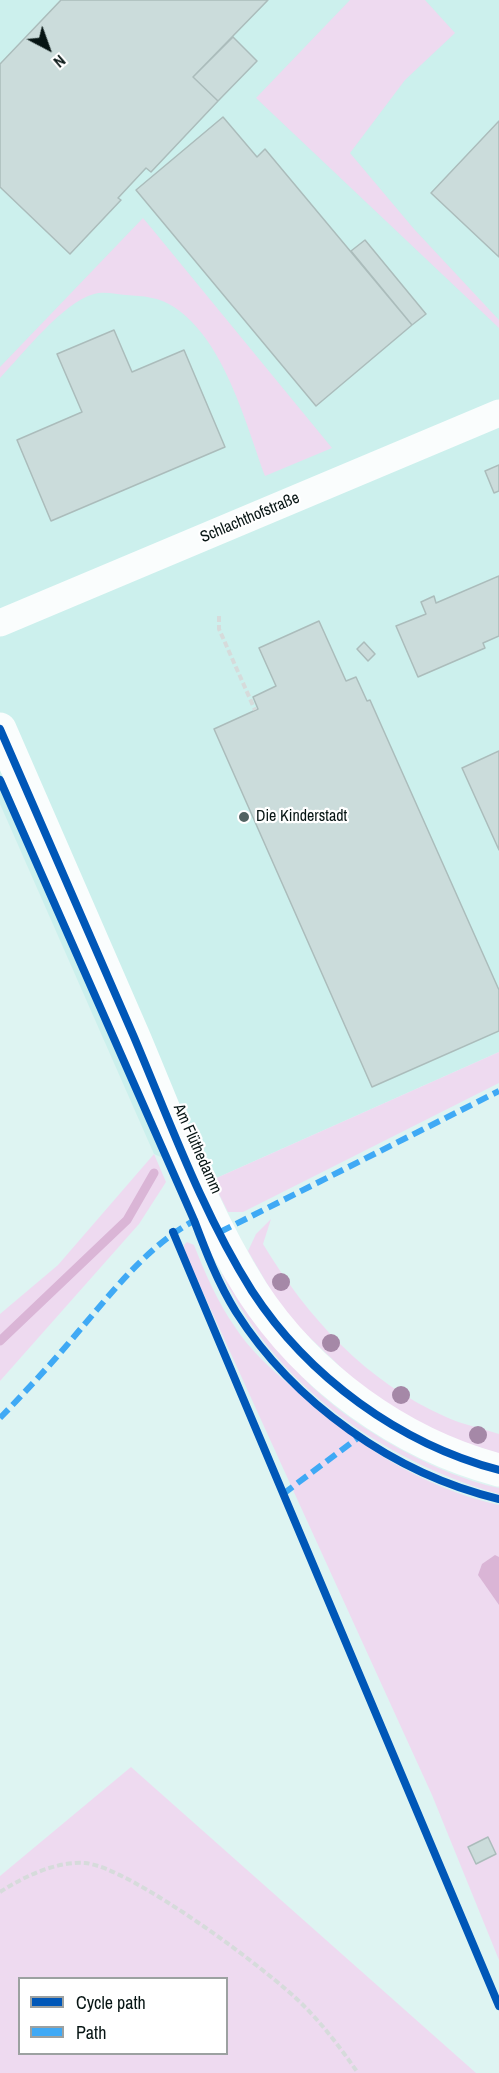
<!DOCTYPE html>
<meta charset="utf-8">
<style>
body{margin:0}
#map{position:relative;width:499px;height:2073px;overflow:hidden;background:#def4f2;font-family:"Archivo Narrow",sans-serif}
canvas{display:block}
.legend{position:absolute;left:18px;top:1977px;width:210px;height:78px;box-sizing:border-box;background:#fff;border:2px solid #9ca1a1;margin:0;padding:8px 10px;list-style:none;font-size:18px;color:#071514}
.legend li{display:flex;align-items:center;gap:12px;height:30px}
.legend b{width:30px;border:2px solid #9ca1a1}
.north{position:absolute;left:18px;top:18px;width:60px;height:60px;-webkit-text-stroke:4px #fff;paint-order:stroke;rotate:139deg;font-size:16px;font-weight:700;line-height:24px;text-align:center;color:#071514}
.north::after{content:'';display:block;margin:auto;width:21px;height:27px;background:#071514;clip-path:polygon(50% 0,100% 100%,50% 72%,0 100%)}
</style>
<div id="map">
<canvas width="499" height="2073"></canvas>
<ul class="legend">
<li><b style="height:8px;background:#0057b8"></b>Cycle path</li>
<li><b style="height:8px;background:#3fa9f5"></b>Path</li>
</ul>
<div class="north">N</div>
</div>
<script>
const c = document.querySelector('canvas').getContext('2d');
c.lineJoin = 'round';
function fill(path, color) { c.fillStyle = color; c.fill(path, 'evenodd'); }
function strokePath(path, color, width, dash) { c.strokeStyle = color; c.lineWidth = width; c.lineCap = dash ? 'butt' : 'round'; c.setLineDash(dash || []); c.stroke(path); }
function drawText(font, color, halo, rows, align = 'center') {
  c.font = font + ' "Archivo Narrow",sans-serif'; c.lineWidth = 4.5; c.setLineDash([]); c.textBaseline = 'middle'; c.strokeStyle = halo; c.fillStyle = color; for (const [text, x, y, turn = 0] of rows) {
    c.save(); c.translate(x, y); c.rotate((+turn || 0) * Math.PI / 180); c.textAlign = isNaN(turn) ? turn : align; if (halo) c.strokeText(text, 0, 0); c.fillText(text, 0, 0); c.restore();
  }
}
fill(new Path2D(`
 M0 0H499V1052L212 1180 154 1154 0 804Z`), '#ccf0ed');
fill(new Path2D(`
 M350 0H425L455 33 405 80 350 153 414 229 499 320V328L256 98Z
 M143 218 153 230 332 448 265 476C245 421 224 340 174 307 159 297 143 296 126 295 117 294 103 291 94 294 63 302 22 355 0 378V367Z
 M499 1052V1083L243 1212H228L212 1180Z
 M154 1154 166 1182 139 1224 0 1381V1314L58 1265Z
 M271 1219 263 1244C307 1317 366 1382 446 1417 463 1425 482 1428 499 1434V1454L423 1428 373 1398 284 1313 248 1251 256 1234Z
 M187 1242 194 1245C205 1273 217 1301 235 1327 250 1350 270 1368 291 1386 351 1441 419 1487 499 1505V1960L432 1795 185 1253 184 1245Z
 M225 1273C247 1304 269 1336 293 1366 336 1419 432 1474 499 1488V1494C381 1460 276 1386 222 1274Z
 M131 1767 476 2073H0V1876ZM20 1978H226V2054H20Z`), '#eedaf0');
fill(new Path2D(`
 M495 1555 499 1557V1605L478 1575 482 1564Z`), '#dab5d6');
strokePath(new Path2D(`
 M0 1341 127 1220 154 1173`), '#dab5d6', 9);
const building = new Path2D(`
 M61 0H268L193 77 218 101 151 172 146 168 118 198 121 200 70 254 0 187V64Z
 M233 37 257 61 218 101 193 77Z
 M223 117 257 157 265 149 412 325 316 406 136 190Z
 M499 121V257L431 193Z
 M365 240 426 314 412 325 351 251Z
 M114 330 132 372 184 350 225 447 51 521 17 440 82 412 57 354Z
 M499 465V491L494 493 485 471Z
 M499 576V636L483 643 485 648 418 677 396 626 426 614 421 602 434 596 436 603Z
 M319 621 346 681 356 677 367 701 370 700 499 990V1031L372 1087 214 729 258 709 253 697 276 686 259 648Z
 M364 642 375 654 368 661 357 649Z
 M499 751V850L462 768Z
 M488 1837 496 1854 476 1864 468 1847Z`);
fill(building, '#cbdcdb');
strokePath(building, '#abbcbb', 1.5);
strokePath(new Path2D(`
 M219 616V629L255 710
 M0 1892C23 1877 56 1861 85 1863 130 1867 270 1971 304 2006 324 2026 342 2050 358 2073`), '#d6dbdb', 4, [6, 3]);
strokePath(new Path2D(`
 M0 623 499 413`), '#fafdfd', 27);
strokePath(new Path2D(`
 M0 729C45 832 89 935 134 1037 170 1122 202 1212 252 1291 308 1377 400 1444 499 1470`), '#fafdfd', 33);
strokePath(new Path2D(`
 M220 1232 499 1091
 M0 1418C27 1390 53 1362 78 1332 114 1290 148 1245 197 1219
 M283 1494 359 1437`), '#3fa9f5', 6, [12, 6]);
strokePath(new Path2D(`
 M0 729C45 832 89 935 134 1037 170 1122 202 1212 252 1291 308 1377 400 1444 499 1470
 M0 780 194 1220C206 1252 218 1283 236 1312 294 1403 394 1474 499 1499
 M173 1232 499 2006`), '#0057b8', 8);
c.fillStyle = '#a588a7';
for (const [x, y] of [
 [281,1282],
 [331,1343],
 [401,1395],
 [478,1435]
]) { c.beginPath(); c.arc(x, y, 9, 0, 2 * Math.PI); c.fill(); }
for (const [x, y, r, color] of [
 [244,817,6,"#526362"]
]) { const dot = new Path2D(); dot.arc(x, y, r, 0, 2 * Math.PI); c.fillStyle = color; c.fill(dot); strokePath(dot, '#fff', 2); }
drawText('16px', '#071514', '#fff', [
 ["Schlachthofstraße",250,518,-23],
 ["Am Flüthedamm",197,1149,66]
]);
drawText('16px', '#071514', '#fff', [
 ["Die Kinderstadt",256,817]
], 'left');
</script>
